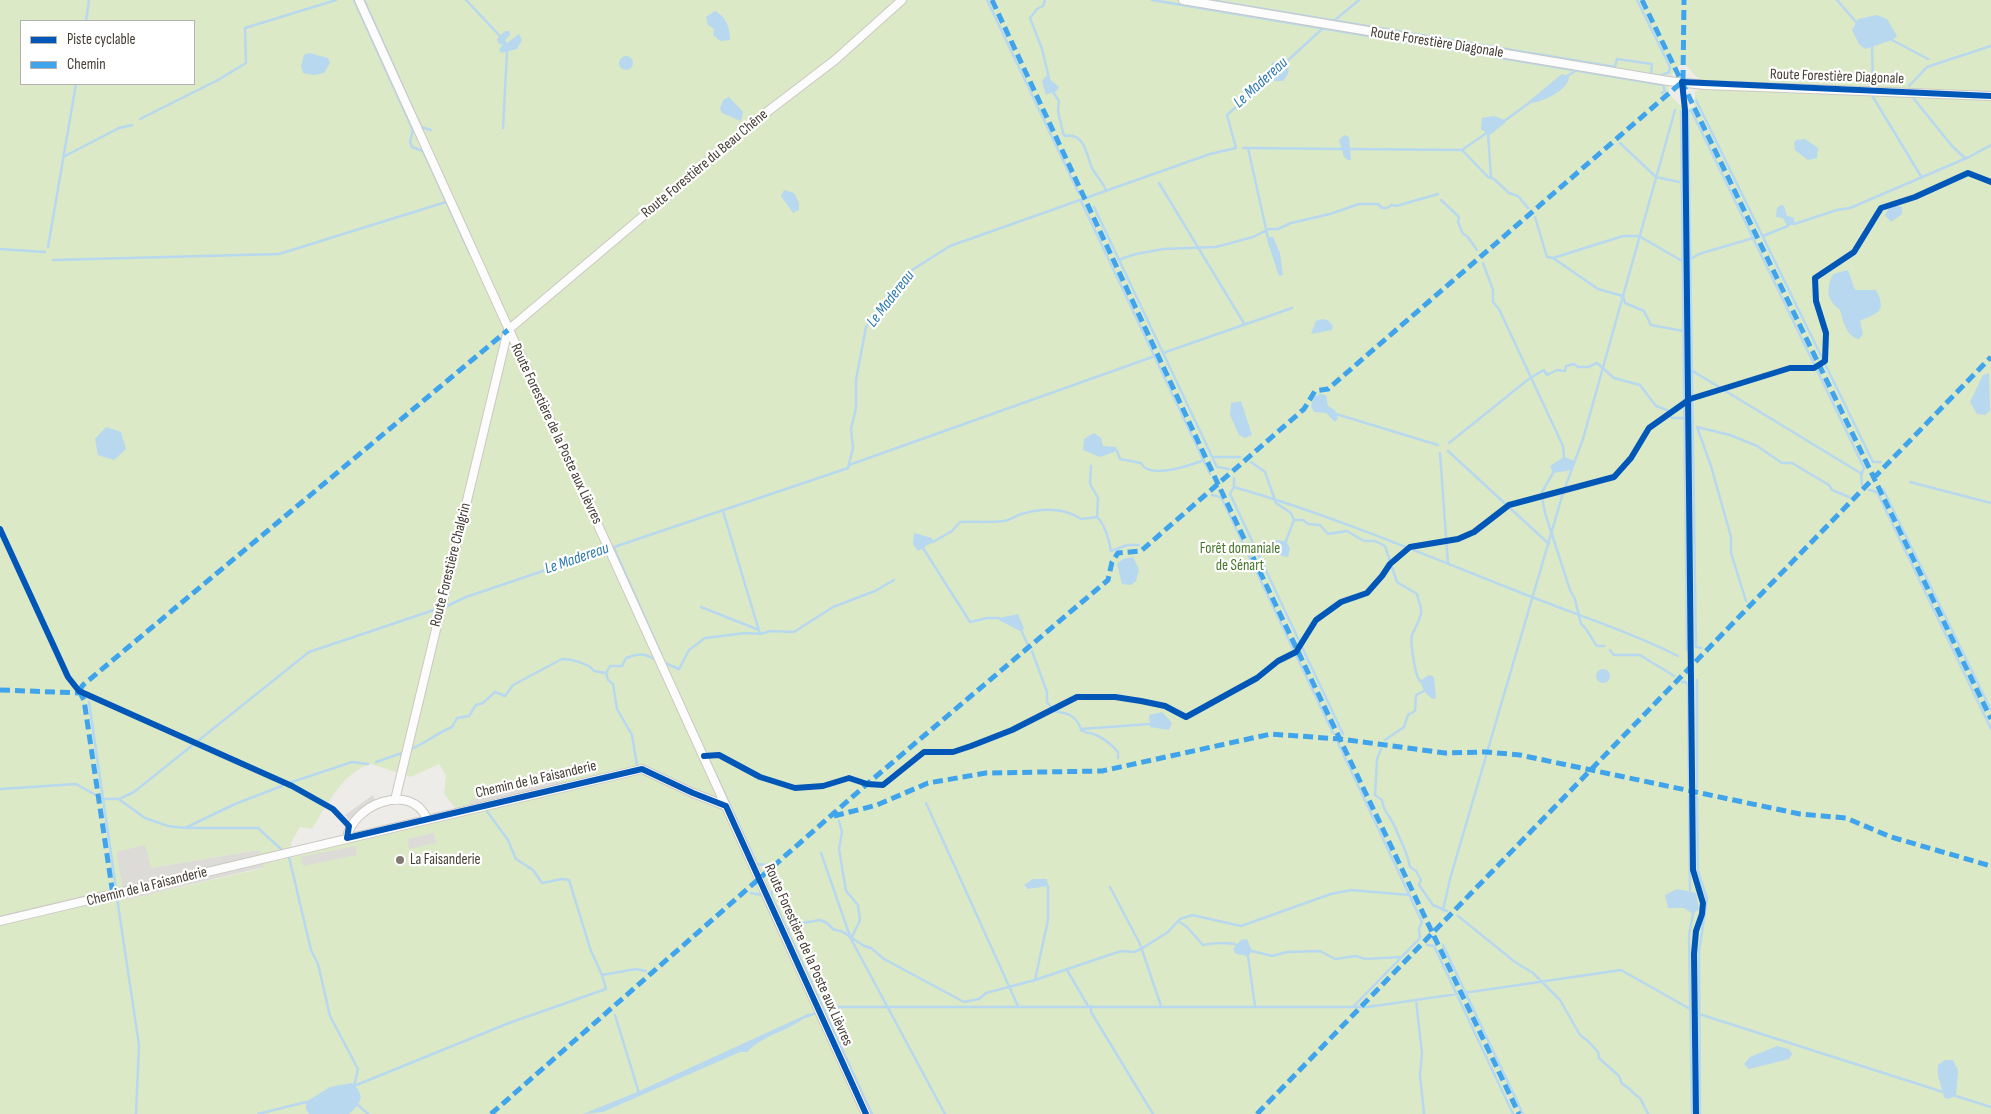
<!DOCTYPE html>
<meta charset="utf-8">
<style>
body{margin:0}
#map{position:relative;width:1991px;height:1114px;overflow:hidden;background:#eeece8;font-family:"Sofia Sans Condensed",sans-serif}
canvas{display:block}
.legend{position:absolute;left:20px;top:20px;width:175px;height:65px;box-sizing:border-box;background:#fff;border:1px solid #b4b1ae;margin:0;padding:6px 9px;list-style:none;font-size:15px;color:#443d34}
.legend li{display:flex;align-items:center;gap:10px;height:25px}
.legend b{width:25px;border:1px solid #b4b1ae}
</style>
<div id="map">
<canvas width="1991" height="1114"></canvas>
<ul class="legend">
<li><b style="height:6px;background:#0057b8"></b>Piste cyclable</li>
<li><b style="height:6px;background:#3fa4eb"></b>Chemin</li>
</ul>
</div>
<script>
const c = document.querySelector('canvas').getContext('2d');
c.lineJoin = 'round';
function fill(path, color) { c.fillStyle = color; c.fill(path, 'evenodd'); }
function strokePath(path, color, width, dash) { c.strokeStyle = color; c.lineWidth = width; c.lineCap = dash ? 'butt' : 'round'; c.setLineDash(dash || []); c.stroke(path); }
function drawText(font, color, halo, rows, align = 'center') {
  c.font = font + ' "Sofia Sans Condensed",sans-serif'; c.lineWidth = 4.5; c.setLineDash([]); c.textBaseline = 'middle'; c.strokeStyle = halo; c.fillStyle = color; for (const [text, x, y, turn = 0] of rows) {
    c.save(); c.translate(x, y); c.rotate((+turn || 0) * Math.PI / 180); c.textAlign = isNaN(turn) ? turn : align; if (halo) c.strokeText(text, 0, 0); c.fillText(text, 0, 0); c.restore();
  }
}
fill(new Path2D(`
 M0 0H1991V1114H0ZM21 21H194V84H21ZM1684 63 1704 85 1695 92 1694 107 1685 110 1669 94C1668 80 1671 70 1684 63ZM371 764 411 777 439 764 446 776 444 794 458 811 289 852 292 841 300 827 312 829C326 806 344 771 371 764ZM259 850 263 868 125 900 151 868Z`), '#dce9c7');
fill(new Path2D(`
 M555 780 565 787 468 809 471 800Z
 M373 795 375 801 361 809 349 820 345 815Z
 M434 833 436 843 409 849 407 839Z
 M145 845 151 868 259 850 264 867 125 900 116 852Z
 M355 846 357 855 303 866 301 857Z`), '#dddbd7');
fill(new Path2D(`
 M715 11C726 16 730 28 730 40L720 41 713 35 714 29 708 25 706 17Z
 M1877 15 1887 19 1897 36 1892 40 1865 49 1859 44 1852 30 1858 19Z
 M505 31H509L510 35 505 40 507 43 519 34 522 40 517 49 501 53 499 49 503 45 498 43 497 39Z
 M309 53 328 58 330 63 324 73 314 75 303 73 301 66 304 55Z
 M619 63a7 7 0 1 1 14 0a7 7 0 1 1-14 0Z
 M1281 61 1289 63 1288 74 1283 81H1270L1267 79 1272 62Z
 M1562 74 1569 76C1569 91 1541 102 1528 104V102Z
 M1046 76 1059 87 1057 91 1046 95 1042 81Z
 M729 97 743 112 741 121 722 113 720 109 723 100Z
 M1494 116 1505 120V123L1491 134 1486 133 1481 129 1482 118Z
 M1344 135 1349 137 1351 160H1348L1344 157 1339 140Z
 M1805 139 1818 148 1817 158 1808 160 1795 150 1794 143 1796 140Z
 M784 190 794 193 799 203V210L793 213 781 196Z
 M1781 205 1784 206 1787 216 1793 217 1795 224 1787 226 1783 218 1776 217 1777 208Z
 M1895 205 1902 207V214L1891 222 1885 215 1889 208Z
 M1269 237H1273L1280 253 1283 275 1279 276 1267 240Z
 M1848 270 1855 290H1876C1888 313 1876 313 1860 321L1863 334 1859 339C1846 337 1843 320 1840 310 1826 299 1826 290 1833 274Z
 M1322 319 1328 320 1333 326 1332 330 1311 334 1316 321Z
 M1989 373 1990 411 1985 415 1977 414 1970 402 1983 375Z
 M1320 394 1326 395 1328 406 1335 410 1338 418 1335 422 1326 413 1314 412 1311 406 1314 397Z
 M1241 401 1252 435 1245 438 1239 435 1230 415 1231 403Z
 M106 427 121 432 126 449 114 460 98 455 95 439Z
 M1094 433 1101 438 1103 446 1116 447 1117 451 1100 457 1083 450 1084 439Z
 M1564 457 1575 461 1572 470 1553 473 1550 466Z
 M914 533 932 538 933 542 918 551 913 544Z
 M1273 540 1286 541 1290 548 1288 557C1278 556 1275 552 1269 545Z
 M1133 557 1139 570 1136 581 1131 585 1122 584 1117 564 1123 559Z
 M1018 614 1024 628 1022 632 999 620V618Z
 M1596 676a7 7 0 1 1 14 0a7 7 0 1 1-14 0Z
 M1429 675 1434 677 1436 698 1432 699 1424 691 1420 681Z
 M1162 712 1172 723 1169 730 1150 727 1149 715Z
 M1033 879H1047L1048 886 1028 889 1024 885Z
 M1677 889 1696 893 1699 909 1693 914 1684 908H1668L1665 895Z
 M1247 939 1252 951 1248 956 1236 954 1233 949 1241 940Z
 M810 1013C792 1031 765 1033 747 1052H740L603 1112 583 1114 635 1093Z
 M1777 1046 1789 1049 1792 1054 1789 1059 1749 1069 1744 1064 1750 1057Z
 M1945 1060H1953L1958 1070 1956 1096 1948 1099 1944 1097C1942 1085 1936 1077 1938 1065Z
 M351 1083 358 1089 361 1097 358 1105 349 1114H309L306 1109V1102L330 1087Z`), '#b7d8ee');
strokePath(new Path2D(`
 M354 0 413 130 410 142 412 147 423 151 470 254
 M364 0 421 127 431 130
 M466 0 500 36
 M987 0 1079 194
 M1045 0 1043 6 1037 9 1030 18 1042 49 1049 78
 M1152 0 1663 85 1665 91 1662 93
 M1210 0 1615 67 1617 59 1652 64 1651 74 1660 76 1669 72 1670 67 1637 0
 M1837 0 1856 22
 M1335 20 1359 0
 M86 21 89 0
 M1892 40 1928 59
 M1872 46 1873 84
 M1285 63 1322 29
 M1566 77 1575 71
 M1909 86 1927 67 1991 46
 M1053 92 1059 101 1058 111 1063 133 1065 136C1085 132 1087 157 1092 168 1096 176 1104 183 1106 191
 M1873 97 1922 178
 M1914 99 1952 146 1965 158
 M1696 100 1873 462H1881
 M1681 111 1687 650
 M140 119 218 80 246 63 245 28 336 0
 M1503 122 1529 103
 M503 128 507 52
 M1488 133 1491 178
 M1620 143 1656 177 1679 182
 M1243 148 1343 149
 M1248 148 1268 238
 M1349 149 1462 150 1488 177 1494 179 1509 193 1518 196 1528 208
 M1462 150 1488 132
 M65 156 119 128 132 125
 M1159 183 1245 325
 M1441 200 1459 217 1458 222 1463 234 1467 236 1477 250
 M1081 201 1210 474
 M1094 207 1217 467 1229 469
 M1535 217 1547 257 1553 258 1623 236H1639L1682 261
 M1794 224 1837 210 1850 208 1969 157 1991 145
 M1763 236 1788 226
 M48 247 76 84
 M0 249 45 252
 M1553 258 1598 289 1623 296 1625 303 1644 311 1651 325 1683 331
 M53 260 279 254 446 202
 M1118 260 1136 254 1163 249 1216 247 1253 237 1269 229H1278L1291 223 1330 214 1359 204H1378L1382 208H1387L1392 205 1396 206 1438 194
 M1689 260 1699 254 1753 238
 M1483 263 1493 290V302L1499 309 1563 446 1564 457
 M1163 353 1292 308
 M1691 370 1862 474
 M1817 370 1864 468 1861 475 1862 485
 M1336 414 1438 445
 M1697 427 1711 466 1731 537V553L1746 601
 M1697 427 1730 435 1757 446 1782 463H1792L1829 485 1832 490 1849 497
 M1449 443 1530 378 1544 370 1547 375 1557 370 1565 371 1566 366 1574 364 1578 367H1588L1597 363 1614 378 1640 385 1656 406 1667 410 1672 418H1684
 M1117 451 1120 459 1141 463C1149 480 1191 465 1204 460
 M1448 451 1549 544
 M1440 453 1448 564
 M1212 457H1240
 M1251 462 1265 472 1276 503 1291 513 1294 520H1303L1308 524 1320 525 1328 534 1347 531 1364 541H1375L1385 546 1397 582 1417 594C1418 600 1422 607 1421 613 1420 620 1415 628 1412 635 1410 642 1415 676 1420 681
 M849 465 1155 356
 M1553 473 1542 492V498L1546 516 1570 590 1575 599 1581 624C1589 630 1590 638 1597 646H1604
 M1234 478V487C1328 514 1418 552 1509 588 1565 611 1624 629 1678 656
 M1910 482 1991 503
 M1234 487 1230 494 1343 734
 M1883 489 1991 710
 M1869 490 1877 492 1991 729
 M1212 495 1221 497 1333 733
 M723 511 760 634
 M1097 517C1106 526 1109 540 1111 551L1127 545H1139
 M1286 541 1294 520
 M933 542 952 531 960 522C975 521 988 523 1003 521 1009 521 1015 516 1021 514 1042 508 1063 507 1081 519L1097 517 1098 498 1090 484 1091 466
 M614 548 661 654
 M923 548 970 622 987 618H999
 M445 607 466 597 848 468 853 448 851 429 856 408V380L866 327 912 270 950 246 1210 154 1236 148 1227 115 1270 77
 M701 607 759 630
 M1022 632 1027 643
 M1701 648 1696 647 1688 112 1691 110 1814 364
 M1610 650 1614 655H1640C1652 663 1662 668 1674 676
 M1032 651 1047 692V702L1054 711C1067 713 1076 715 1081 729L1150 724
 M665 663 679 669 689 650 705 638 745 633 761 634 770 631 794 632 833 607 875 591 894 580
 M606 673 608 680 613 684 617 709 632 735 637 765
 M1697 680V788
 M1682 682H1686L1688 686 1689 786
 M674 684 757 864 768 865
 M89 702 116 888
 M1081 730C1086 734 1091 732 1096 735 1105 739 1112 745 1118 752V758
 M1385 740 1404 727 1408 715 1415 711 1416 695 1424 691
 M1338 743 1422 922 1419 929 1420 938 1354 1006
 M411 749C426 743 437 733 452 727L457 718 469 716 476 705 483 703 495 692 505 696 513 685 562 659C571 659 590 664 594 671L606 673 610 666H622L626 658C640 653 644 653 656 660
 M1381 749 1377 759 1375 795 1382 800C1383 812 1391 817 1395 827 1400 840 1408 853 1410 867L1416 871 1421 880 1419 885 1433 905 1447 911
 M376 762 402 753
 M292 782 352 762 368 764
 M0 789 76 784 103 799H119L134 792 309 652 437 609
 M1689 796 1690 891
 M1697 797 1698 871 1707 899 1699 952 1700 1114
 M120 800 145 818 168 826 185 828 235 804 282 786
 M926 803 1018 1006
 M486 810 508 840 516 859 533 870 542 883 562 879 569 880 591 951 602 975
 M839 821 842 832 839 849 846 891 858 905 860 920 851 939
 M187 828H258L282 850
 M821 853 851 939 945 1114
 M289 857 311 950 318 964 330 1016 358 1069 354 1086
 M775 873 776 884 771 895 872 1114
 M1110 887 1140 944 1161 1006
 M751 893 762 895 785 945
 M117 898 139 1045 136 1114
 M1443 910 1450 879 1563 493 1583 439 1675 110
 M1458 916 1515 962 1533 973 1560 1000 1580 1035 1588 1041 1598 1052 1599 1058 1619 1076 1622 1084C1630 1087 1632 1094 1640 1098L1648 1114
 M1178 921 1187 927 1203 945C1212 943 1228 942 1237 945
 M788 929 797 924 820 920 827 923 833 929 843 932 864 946 871 948 884 959 964 1002 979 999 986 993 1035 980 1121 951 1134 952 1141 949 1168 932 1180 919 1192 915 1241 926 1331 894 1351 890 1409 895
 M1427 945 1434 946 1513 1114
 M1443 945 1523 1114
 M1252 951 1272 956 1287 952 1320 951 1335 959 1356 956 1365 959 1402 957
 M1248 956 1255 1006
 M1067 970 1088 1006
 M1035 980 1048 920V886
 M1416 1000 1422 1053 1420 1075 1424 1114
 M1091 1006V1012L1153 1114
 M615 1015 639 1093
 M805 1017 833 1007H1368L1621 970 1699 1014 1943 1092
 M354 1086 509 1023 606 989 602 975 636 969 646 971
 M1956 1096 1991 1107
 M358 1105 368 1114
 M258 1114 306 1102
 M1692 1114 1689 935 1693 914`), '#b7d8ee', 2.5);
const street = new Path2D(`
 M359 0 866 1114
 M1183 0 1668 81 1705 85 1991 96
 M508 330 763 115 835 60 902 0
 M395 800 508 330
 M347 838C352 805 411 781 427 819
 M0 921 642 769 693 793 726 806`);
strokePath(street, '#cbc8c3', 10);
strokePath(street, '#fcfcfc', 8);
strokePath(new Path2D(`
 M992 0 1218 484 1519 1114
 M1642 0 1991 719
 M1683 80 1684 0
 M0 690 82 693
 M79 691 83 685 508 330
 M79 691 84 700 113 895
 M834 816 877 805 928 783 986 773 1102 771 1271 734 1340 739 1445 753 1486 752 1520 755 1800 814 1846 818 1891 837 1991 866
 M491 1114 867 784 1108 580 1112 562 1118 553 1141 551 1304 409 1315 391 1328 389 1682 82
 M1257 1114 1991 357`), '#3fa4eb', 5, [10, 5]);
strokePath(new Path2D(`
 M0 529 68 677 79 691 292 786 333 809 349 826 347 838 642 769 693 793 726 806 866 1114
 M704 756 719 755 760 777 795 788 823 786 849 778 867 784 883 785 924 752H953L971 746 1012 730 1077 697H1115L1141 701 1165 706 1186 717 1257 678 1278 661 1296 652 1316 620 1341 602 1367 593 1382 576 1390 564 1410 547 1458 539 1474 532 1509 505 1614 477 1631 458 1649 428 1690 399 1790 368H1814L1825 361 1826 333 1816 301 1815 278 1854 252 1881 208 1915 197 1968 173 1991 182
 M1696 1114 1694 954 1696 931 1702 914 1703 903 1693 870 1685 110 1682 82 1991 96`), '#0057b8', 6);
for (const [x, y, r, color] of [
 [400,860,5,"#807a73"]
]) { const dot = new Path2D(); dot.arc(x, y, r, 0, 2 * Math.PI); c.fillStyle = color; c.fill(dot); strokePath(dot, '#fff', 2); }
drawText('15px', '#443d34', '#fff', [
 ["Route Forestière Diagonale",1437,43,9],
 ["Route Forestière Diagonale",1837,77,2],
 ["Route Forestière du Beau Chêne",705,164,-40],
 ["Route Forestière de la Poste aux Lièvres",556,434,65],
 ["Route Forestière Chalgrin",451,565,-76],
 ["Chemin de la Faisanderie",536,780,-13],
 ["Chemin de la Faisanderie",147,887,-14],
 ["Route Forestière de la Poste aux Lièvres",808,955,66]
]);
drawText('15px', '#467528', '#fff', [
 ["Forêt domaniale",1240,549],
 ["de Sénart",1240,566]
]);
drawText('15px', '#443d34', '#fff', [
 ["La Faisanderie",410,860]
], 'left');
drawText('italic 16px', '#2e7aaf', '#fff', [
 ["Le Madereau",1261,83,-42],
 ["Le Madereau",891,299,-52],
 ["Le Madereau",577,559,-19]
]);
</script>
